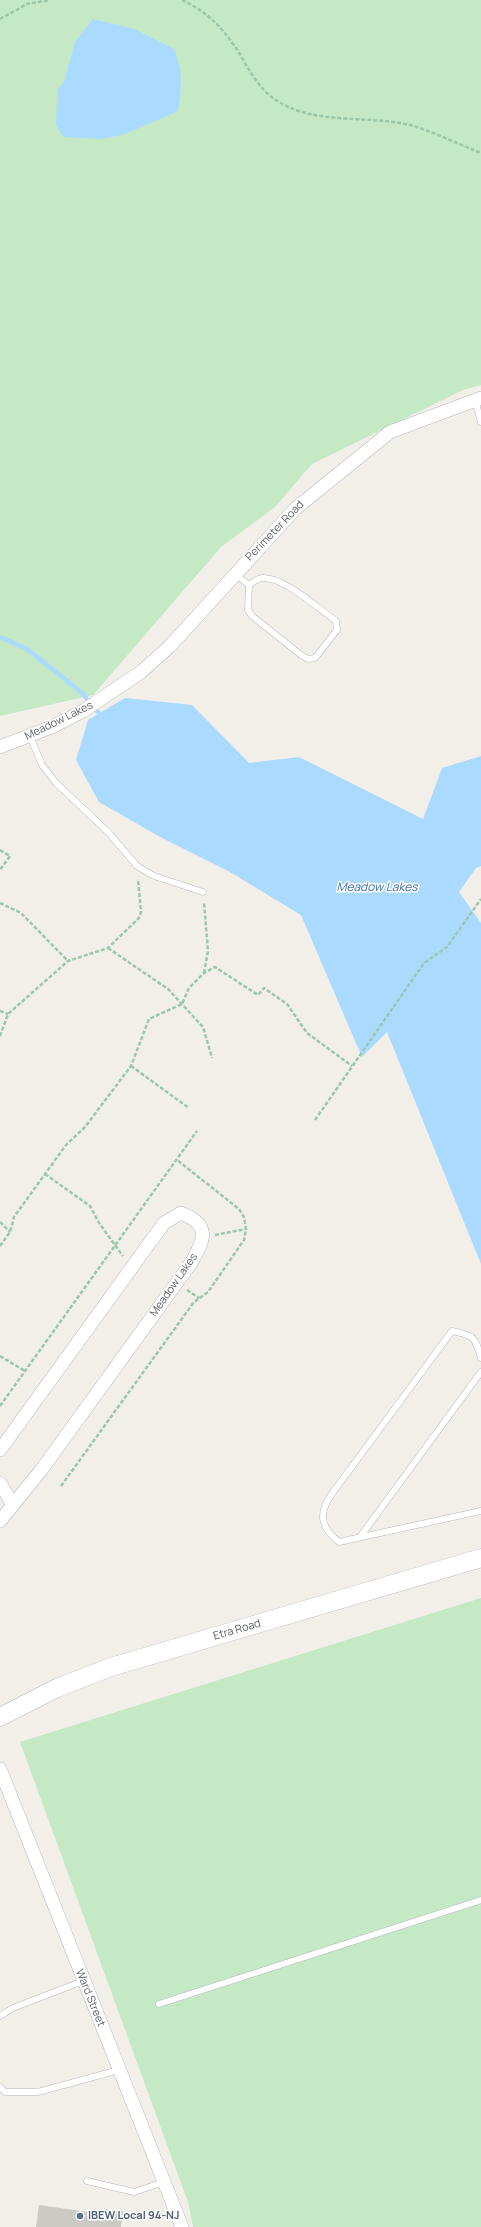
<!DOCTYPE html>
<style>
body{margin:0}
canvas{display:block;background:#f1efe8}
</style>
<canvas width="481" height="2227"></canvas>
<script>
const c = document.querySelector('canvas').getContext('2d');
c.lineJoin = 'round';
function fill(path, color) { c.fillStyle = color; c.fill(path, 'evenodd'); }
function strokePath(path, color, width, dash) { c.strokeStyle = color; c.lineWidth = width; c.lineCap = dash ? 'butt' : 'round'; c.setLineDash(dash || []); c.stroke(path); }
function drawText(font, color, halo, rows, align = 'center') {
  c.font = font + ' Manrope,sans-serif'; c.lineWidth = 3; c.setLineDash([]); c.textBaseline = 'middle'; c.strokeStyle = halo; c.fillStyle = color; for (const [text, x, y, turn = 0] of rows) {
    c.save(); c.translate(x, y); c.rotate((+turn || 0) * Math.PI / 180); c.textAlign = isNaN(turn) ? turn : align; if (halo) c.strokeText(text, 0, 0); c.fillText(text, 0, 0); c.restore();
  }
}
fill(new Path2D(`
 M0 0H481V385L463 390 312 464 275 507 221 547 93 695 0 716Z
 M481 1598V2227H193L188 2202 20 1742Z`), '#c5e8c5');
fill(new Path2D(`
 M93 19 134 29 174 49C183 73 182 86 178 111L125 134 102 139 63 137 56 125 58 89 64 82 75 42Z
 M125 698 192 705 249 763 299 757 423 819 442 768 481 756V866L476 868 459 892 481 923V1264L387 1032 362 1057 301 915 230 872 162 838 99 802 76 760 88 720Z`), '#aadaff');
strokePath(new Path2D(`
 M0 637 27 649 82 693 103 718`), '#aadaff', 4.5);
fill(new Path2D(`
 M39 2205 102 2214 103 2209 123 2211 121 2227H36Z`), '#cccac5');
const lane = new Path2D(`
 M475 400 481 422
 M235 574 249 585C252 583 258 578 262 578 283 576 319 609 336 621L337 630 315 658 308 659 301 655 252 616 248 610 249 585
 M30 736 42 765 56 783 108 832 137 866 154 876 203 892
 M481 1358C475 1337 474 1335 452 1331L331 1495C318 1514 321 1528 339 1542L481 1511
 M360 1537 481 1372
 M159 2004 481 1900
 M0 2016 13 2008 83 1981
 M0 2087 5 2092H38L119 2070
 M87 2181 134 2192 164 2182`);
const street = new Path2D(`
 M0 747 54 726 83 711 141 672 170 646 295 509 390 432 481 398
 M0 1450 164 1223 181 1213C211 1225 205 1239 191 1263L42 1469 0 1521
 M0 1483 13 1505
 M0 1769 182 2227`);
const secondary = new Path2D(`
 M0 1717 57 1688 111 1667 481 1558`);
strokePath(lane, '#b5b8bc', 7);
strokePath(street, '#b5b8bc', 14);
strokePath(secondary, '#b6babf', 19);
strokePath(new Path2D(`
 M182 0C206 11 221 26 236 48 248 67 258 90 279 102 317 125 368 115 410 125 434 132 458 144 481 153
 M0 19 27 4 49 0
 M0 850 10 856 0 870
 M0 903 21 913 68 961
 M108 948 168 989 203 1027 212 1058
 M204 973 208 951 204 902
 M0 1011 8 1014
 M0 1036 8 1014 68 961 108 948 139 918 141 912 138 879
 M131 1066 189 1108
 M315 1120 424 963 447 947 481 899
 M45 1174 90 1206 99 1223 123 1256
 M0 1222 10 1232
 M215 1235 246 1229
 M0 1246 10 1232 14 1217 66 1145 85 1127 131 1066 149 1019 182 1004 189 988 204 973 215 967 258 995 264 988 287 1004 307 1033 352 1066
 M187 1290 199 1298
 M0 1356 25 1371
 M0 1406 197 1131
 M61 1486 194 1302 208 1292 244 1240 246 1229 244 1217 239 1209 177 1160`), '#9cc7a9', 2.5, [4, 2]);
strokePath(lane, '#fff', 6);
strokePath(street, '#fff', 13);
strokePath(secondary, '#fff', 18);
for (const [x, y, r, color] of [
 [80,2216,4,"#5c6f8a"]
]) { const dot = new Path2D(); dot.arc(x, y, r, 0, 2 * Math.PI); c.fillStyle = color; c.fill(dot); strokePath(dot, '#fff', 1.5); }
drawText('11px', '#5f6368', '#fff', [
 ["Perimeter Road",275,531,-46],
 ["Meadow Lakes",59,721,-26],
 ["Meadow Lakes",174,1285,-55],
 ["Etra Road",237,1630,-16],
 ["Ward Street",90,1998,68]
]);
drawText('bold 11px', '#4e5e75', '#fff', [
 ["IBEW Local 94-NJ",88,2216]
], 'left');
drawText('italic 12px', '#4174aa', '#fff', [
 ["Meadow Lakes",377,888]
]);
</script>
